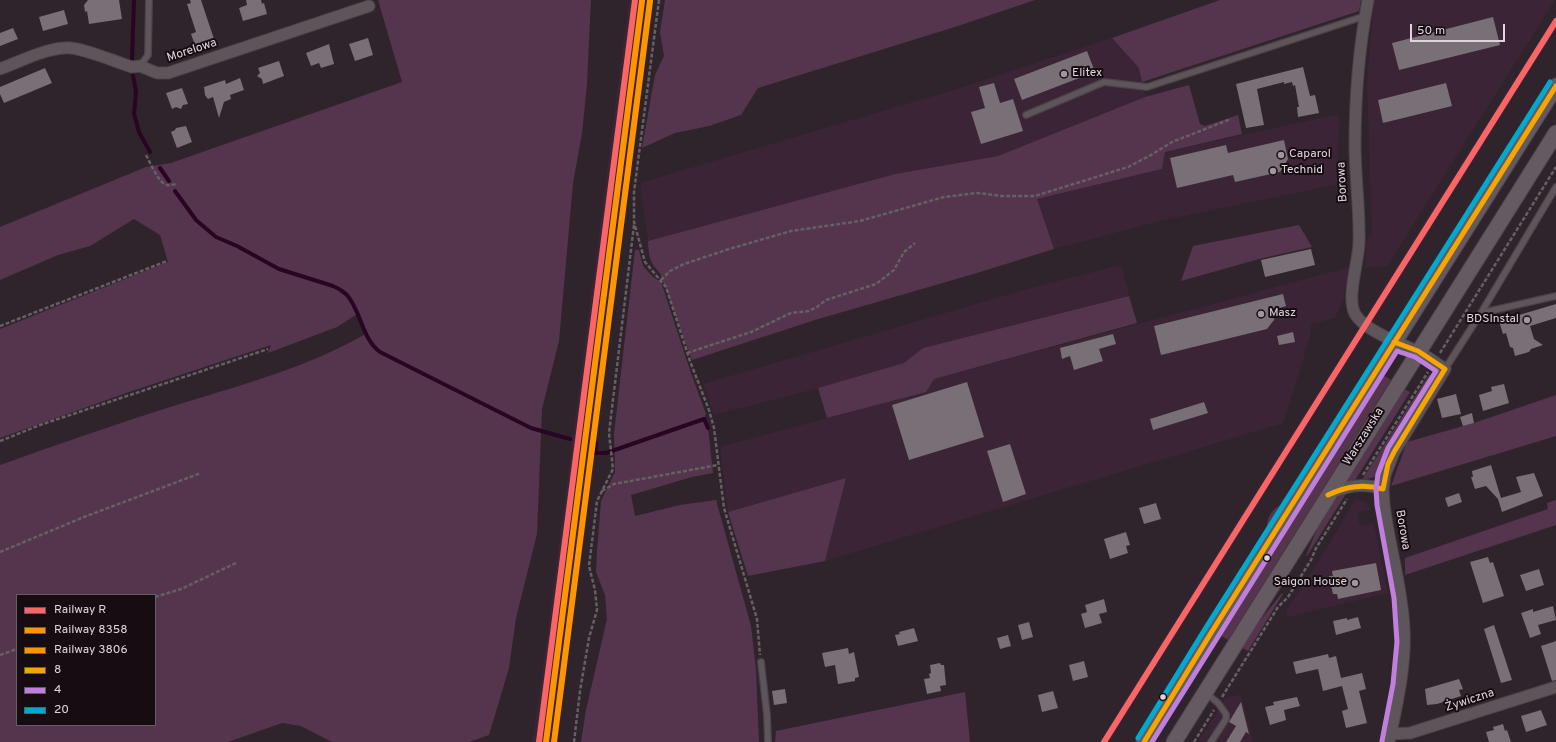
<!DOCTYPE html>
<meta charset="utf-8">
<style>
body{margin:0}
#map{position:relative;width:1556px;height:742px;overflow:hidden;background:#2f242c;font-family:Overpass,sans-serif}
canvas{display:block}
.legend{position:absolute;left:16px;top:594px;width:140px;height:132px;box-sizing:border-box;background:#160d13;border:1px solid #675c63;margin:0;padding:5px 7px;list-style:none;font-size:12px;color:#e0d3dc}
.legend li{display:flex;align-items:center;gap:8px;height:20px}
.legend b{width:20px;border:1px solid #675c63}
.scale{position:absolute;left:1410px;top:24px;width:95px;height:18px;box-sizing:border-box;border:2px solid #e0d3dc;border-top:0;padding-left:5px;font-size:12px;line-height:14px;white-space:nowrap;color:#e0d3dc;-webkit-text-stroke:3px #160d13;paint-order:stroke}
</style>
<div id="map">
<canvas width="1556" height="742"></canvas>
<ul class="legend">
<li><b style="height:5px;background:#fa6666"></b>Railway R</li>
<li><b style="height:5px;background:#ff9500"></b>Railway 8358</li>
<li><b style="height:5px;background:#ff9500"></b>Railway 3806</li>
<li><b style="height:5px;background:#f7a600"></b>8</li>
<li><b style="height:5px;background:#c07fdc"></b>4</li>
<li><b style="height:5px;background:#00a9ce"></b>20</li>
</ul>
<div class="scale">50 m</div>
</div>
<script>
const c = document.querySelector('canvas').getContext('2d');
c.lineJoin = 'round';
function fill(path, color) { c.fillStyle = color; c.fill(path, 'evenodd'); }
function strokePath(path, color, width, dash) { c.strokeStyle = color; c.lineWidth = width; c.lineCap = dash ? 'butt' : 'round'; c.setLineDash(dash || []); c.stroke(path); }
function drawText(font, color, halo, rows, align = 'center') {
  c.font = font + ' Overpass,sans-serif'; c.lineWidth = 4; c.setLineDash([]); c.textBaseline = 'middle'; c.strokeStyle = halo; c.fillStyle = color; for (const [text, x, y, turn = 0] of rows) {
    c.save(); c.translate(x, y); c.rotate((+turn || 0) * Math.PI / 180); c.textAlign = isNaN(turn) ? turn : align; if (halo) c.strokeText(text, 0, 0); c.fillText(text, 0, 0); c.restore();
  }
}
fill(new Path2D(`
 M629 0H651L612 280 552 742H532L546 645Z
 M1374 0H1555L1387 266 1365 268 1367 237 1372 236 1367 82Z
 M1556 13V29L1373 321 1365 317Z
 M1112 38 1140 68 1145 97 998 156 895 174 648 241 640 183 960 88Z
 M1339 114 1338 184 1160 221 1054 249 1036 199 1162 169 1165 152Z
 M1121 265 1129 296 923 348 904 363 815 389 714 415 703 384 1034 287Z
 M1350 267 1343 300 1335 318 1311 324 1310 337 1283 423 825 561 846 478 728 512 720 447 925 392 934 379Z
 M1359 327 1367 331 1109 742H1099Z
 M1356 498 1365 502 1371 510 1357 512 1360 526 1374 524 1388 593 1288 617 1286 611 1327 548Z
 M1241 694 1253 742H1198L1225 699Z`), '#3b2435');
fill(new Path2D(`
 M378 0H591L587 84 582 133 573 183 559 341 542 409 537 534 516 618 509 668 489 735 469 742H332L301 726 282 723 228 742H0V465C61 443 122 422 183 403 245 384 311 366 367 333L357 314 337 327 268 353 271 345 129 392 0 438V329L168 262 160 235 134 219 90 246 58 255 0 280V227L146 167 171 163 402 82ZM17 595H155V725H17Z
 M665 0H1035L958 26 758 88 741 115 709 126 675 133 642 148 655 75 664 56 660 32Z
 M1220 0H1361L1359 11 1142 82 1139 68 1112 38Z
 M1189 85 1200 124 1205 126 1238 115 1242 134 1165 152 1162 169 1037 199 1054 249 977 273 815 320 692 360 660 273C649 262 649 256 648 241L895 174 998 156 1145 97Z
 M1299 225 1312 247 1259 259 1181 281 1193 246Z
 M635 250H639L643 266 653 277 661 282 665 294 692 376 706 414 704 419 708 428 713 473 692 477 631 495 635 516 680 505 716 500 751 626 756 670 759 742H581L586 710 607 619 605 595 596 572 597 551 601 501 615 472 614 434Z
 M1129 296 1137 323 934 379 926 392 827 418 818 388 904 363 923 348Z
 M1368 366H1369L1207 626 1205 625 1267 528C1267 517 1271 511 1280 505Z
 M1430 373 1429 381 1390 445 1383 457 1377 475 1375 477 1362 480Z
 M1383 375 1391 380 1228 640 1220 635Z
 M1404 389 1410 392 1354 482H1348L1347 479Z
 M1556 395V436L1391 486 1407 442 1474 423Z
 M846 478 825 561 748 576 728 512Z
 M1347 492 1307 556H1306C1315 535 1325 502 1347 492Z
 M1556 500V525L1405 575V558L1548 509 1547 503Z
 M1282 593 1283 594 1248 651 1241 647 1262 618Z
 M965 692 970 742H775L776 731Z`), '#55354d');
strokePath(new Path2D(`
 M132 60 134 0
 M133 75 136 92 134 114 139 132 150 152
 M160 168 169 181
 M175 191 196 220 216 237 237 246 279 269 333 286C338 288 343 291 347 295 361 311 362 339 380 352L531 428 570 439
 M596 443 595 453H606L704 419 708 428`), '#2a0523', 4);
fill(new Path2D(`
 M88 0H119L122 19 89 24 87 11 85 12 84 5Z
 M190 0H201L214 39 195 45 191 34 196 32 187 4 191 3Z
 M246 0H261L262 4 264 3 267 14 243 21 239 8 247 5Z
 M64 10 68 24 43 31 39 17Z
 M1493 17 1500 45 1399 70 1392 43Z
 M13 28 18 39 0 46V33Z
 M368 38 373 55 355 61 349 44Z
 M329 44 334 64 321 68 319 63 311 66 306 53Z
 M1087 51 1095 72 1022 100 1014 79Z
 M279 61 284 76 263 84 262 79 257 76 260 73 258 68Z
 M1303 67 1310 96 1315 95 1319 113 1298 117 1297 107H1299L1295 85 1293 86 1292 82 1284 84V82L1257 89 1264 125 1246 128 1236 84Z
 M45 68 52 83 4 103 0 94V87Z
 M240 78 244 90 230 95 231 99 224 102 219 118 213 97 208 99 205 95 204 87 225 80 226 84Z
 M994 83 1000 103 1013 99 1023 131 981 144 971 112 985 108 979 87Z
 M1446 83 1452 106 1383 123 1378 100Z
 M182 88 188 104 183 105 181 109 176 107 172 109 166 93Z
 M186 126 192 142 177 148 171 132 175 130 176 128Z
 M1284 140 1288 159 1280 172 1235 182 1233 175 1177 188 1170 158 1226 145 1228 153Z
 M1311 249 1315 265 1265 277 1261 260Z
 M1283 294 1286 306 1277 309 1274 320 1267 329 1161 355 1154 326Z
 M1556 304V318L1530 326 1534 339 1543 345 1531 349 1529 352 1515 356 1513 348 1510 347 1506 333 1503 334 1499 321Z
 M1293 332 1295 342 1279 345 1277 336Z
 M1113 334 1116 344 1099 349 1103 361 1074 370 1070 356 1062 359 1060 348Z
 M967 382 984 437 909 460 892 405Z
 M1504 384 1509 403 1483 411 1479 395 1492 391 1491 387Z
 M1456 394 1461 414 1442 418 1437 399Z
 M1204 402 1208 413 1153 430 1150 419Z
 M1472 413 1474 423 1463 426 1460 417Z
 M1010 444 1026 494 1003 502 987 451Z
 M1491 465 1501 498 1521 492 1516 477 1534 473 1543 496 1502 512 1498 499 1486 486 1475 489 1471 477H1473L1472 471Z
 M1459 493 1462 502 1448 507 1445 498Z
 M1156 503 1161 519 1144 524 1139 508Z
 M1126 532 1130 545 1126 546 1128 553 1110 559 1104 539Z
 M1488 557 1490 563 1493 562 1504 596 1483 603 1470 562Z
 M1376 563 1381 590 1338 599 1337 594H1333L1329 576H1333L1332 571Z
 M1539 569 1544 585 1526 591 1520 575Z
 M1104 599 1107 612 1099 614 1102 623 1085 628 1081 614 1087 612 1085 605Z
 M1553 606 1556 620 1538 625 1541 634 1530 638 1521 613 1533 609V612Z
 M1358 617 1361 628 1336 635 1333 621 1347 618V620Z
 M1029 622 1033 637 1022 640 1018 625Z
 M1494 625 1512 680 1501 683 1484 629Z
 M914 628 918 641 898 646 895 635 900 634 899 632Z
 M1008 635 1011 646 1000 649 997 638Z
 M1556 641V680L1552 681 1541 646Z
 M848 648 849 654 854 652 859 677 855 678V681L838 684 835 665 825 667 822 653Z
 M1328 654 1329 658 1336 656 1341 678 1362 673 1366 689 1359 691 1367 723 1346 728 1342 711 1348 709 1342 686 1323 691 1318 669 1296 674 1293 662Z
 M1084 661 1088 677 1073 681 1069 665Z
 M940 663 941 665H944L946 685 940 686 941 691 927 694 924 679 930 678 929 674 931 673 930 665Z
 M1459 679 1463 689 1459 690 1461 696 1437 704 1427 705 1425 689Z
 M785 689 787 703 774 705 772 691Z
 M1053 691 1058 708 1042 712 1038 695Z
 M1297 697 1300 706 1284 710 1286 720 1270 725 1265 707 1274 705 1273 702Z
 M1241 702 1249 734 1246 732 1240 742H1226L1236 726 1229 722Z
 M1541 710 1547 725 1526 732 1521 716Z
 M1503 724 1505 731 1507 730 1511 742H1489L1486 732 1494 730 1493 727Z`), '#796f76');
const service = new Path2D(`
 M140 66 148 55 149 0
 M1026 115 1104 82 1147 87 1365 16
 M1481 313 1556 296
 M1445 369 1481 313 1556 187
 M761 662 767 715 768 742
 M1206 693 1218 703 1226 714V719L1211 742`);
const minor = new Path2D(`
 M1368 0C1359 48 1355 96 1355 145 1355 177 1360 210 1359 242 1359 261 1346 297 1355 314 1365 331 1400 343 1417 351 1427 356 1436 363 1445 369L1394 452 1385 475 1383 489 1384 504C1389 546 1402 586 1404 628 1406 666 1397 704 1389 742
 M0 69C19 62 44 49 64 48 80 46 115 62 132 67L140 66 157 73H168L369 6
 M1329 494C1349 485 1362 483 1383 489
 M1390 734 1410 733 1556 687`);
const secondary = new Path2D(`
 M1144 742 1211 633 1556 86
 M1174 742 1556 133`);
strokePath(service, '#4b4249', 8);
strokePath(minor, '#4b4249', 13);
strokePath(secondary, '#4b4249', 17);
strokePath(new Path2D(`
 M659 0 634 192V222L645 262 666 287 690 361 709 410 714 428 724 508 757 619 760 655
 M146 155C150 162 159 184 167 185 170 186 174 184 177 184
 M661 280 670 271 684 264 729 249 791 231 860 221 944 197 977 193 1003 196H1035L1128 167 1151 155 1172 142 1231 119
 M0 326 167 261
 M687 353 751 332 791 313 809 311 817 307 826 300 876 284 894 270 904 252 915 243
 M1440 353 1556 167
 M0 441 40 425 268 349
 M1363 475 1428 372
 M602 491 614 484 718 465
 M0 552 84 517 201 473
 M155 597 181 589 236 563
 M0 655 17 649
 M1222 697 1278 607 1288 597 1311 560 1316 548 1347 499
 M574 742 580 691 589 638 597 610 595 590 589 566 597 501 613 469 609 433 634 225
 M1194 742 1214 710`), '#665f63', 2.5, [4, 2]);
strokePath(service, '#5e555b', 5.5);
strokePath(minor, '#5e555b', 11);
strokePath(secondary, '#655a62', 15);
strokePath(new Path2D(`
 M1328 495C1347 486 1363 484 1383 489L1388 464 1394 452 1445 369 1418 351 1394 342
 M1144 742 1211 633 1556 86`), '#f7a600', 5);
strokePath(new Path2D(`
 M1152 742 1397 351 1415 357 1436 371 1388 448 1378 474 1376 489 1377 505 1394 598 1397 642 1393 684 1382 741`), '#c07fdc', 5);
strokePath(new Path2D(`
 M1138 738 1205 629 1550 82`), '#00a9ce', 5);
strokePath(new Path2D(`
 M539 742 635 0
 M1104 742 1556 21`), '#fa6666', 6);
strokePath(new Path2D(`
 M546 742 642 1`), '#ff9500', 6);
strokePath(new Path2D(`
 M554 742 650 1`), '#ff9500', 6);
for (const [x, y, r, color] of [
 [1064,74,4,"#a2969e"],
 [1281,155,4,"#a2969e"],
 [1273,171,4,"#a2969e"],
 [1261,314,4,"#a2969e"],
 [1527,320,4,"#a2969e"],
 [1267,558,3.5,"#e0d3dc"],
 [1355,583,4,"#a2969e"],
 [1163,697,3.5,"#e0d3dc"]
]) { const dot = new Path2D(); dot.arc(x, y, r, 0, 2 * Math.PI); c.fillStyle = color; c.fill(dot); strokePath(dot, '#160d13', 1.5); }
drawText('12px', '#e0d3dc', '#160d13', [
 ["Morelowa",192,51,-18],
 ["Borowa",1343,182,-93],
 ["Warszawska",1364,437,-58],
 ["Borowa",1402,530,80],
 ["Żywiczna",1470,701,-18]
]);
drawText('12px', '#e0d3dc', '#160d13', [
 ["Elitex",1072,74],
 ["Caparol",1289,155],
 ["Technid",1281,171],
 ["Masz",1269,314],
 ["BDSInstal",1519,320,"right"],
 ["Saigon House",1347,583,"right"]
], 'left');
</script>
